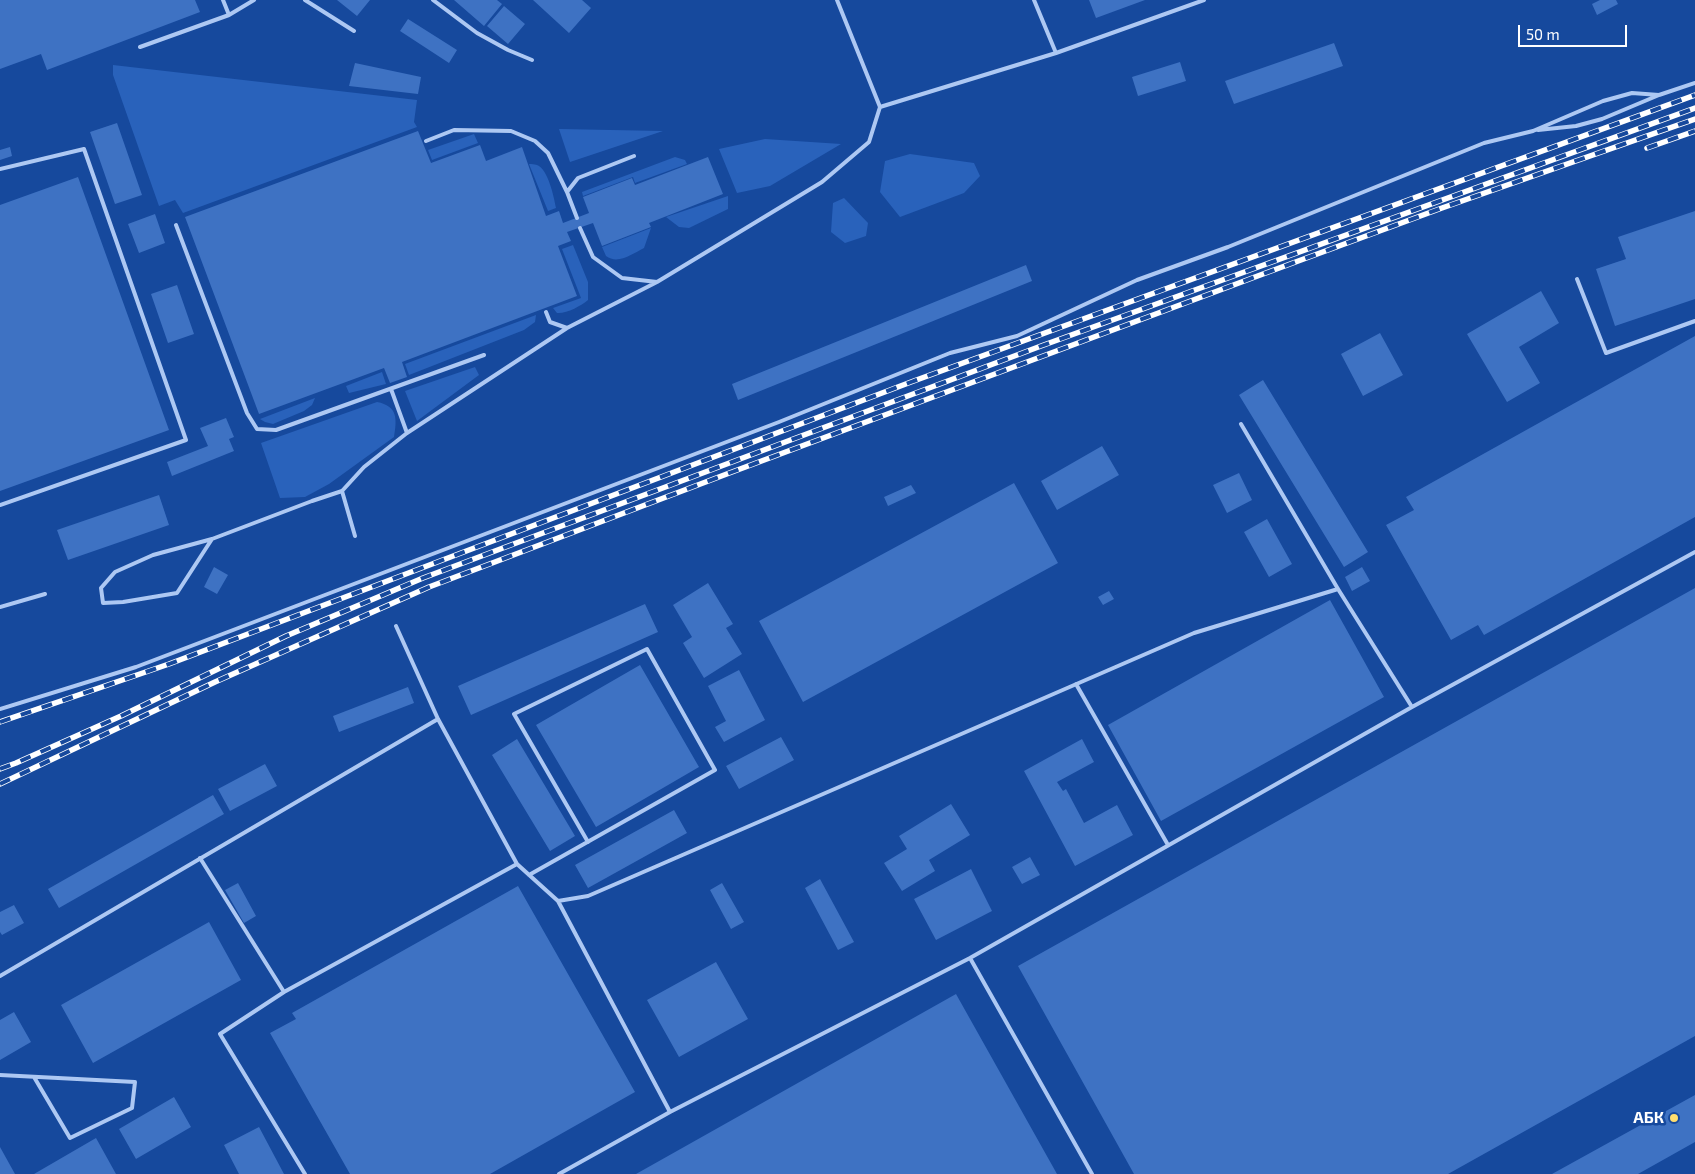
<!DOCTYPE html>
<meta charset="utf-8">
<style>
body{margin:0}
#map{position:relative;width:1695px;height:1174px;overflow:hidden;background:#16499d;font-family:"Exo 2",sans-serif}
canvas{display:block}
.scale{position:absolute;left:1518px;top:25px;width:109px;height:22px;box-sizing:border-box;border:2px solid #fff;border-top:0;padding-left:6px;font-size:15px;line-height:18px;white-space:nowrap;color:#fff;-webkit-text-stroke:4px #16499d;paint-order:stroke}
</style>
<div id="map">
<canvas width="1695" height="1174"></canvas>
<div class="scale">50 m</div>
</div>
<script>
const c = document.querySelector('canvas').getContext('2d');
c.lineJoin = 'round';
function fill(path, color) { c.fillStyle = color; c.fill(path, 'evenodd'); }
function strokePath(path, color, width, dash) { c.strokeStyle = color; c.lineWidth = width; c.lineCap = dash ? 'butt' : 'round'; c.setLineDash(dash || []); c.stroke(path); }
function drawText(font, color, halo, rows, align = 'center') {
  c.font = font + ' "Exo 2",sans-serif'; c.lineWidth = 5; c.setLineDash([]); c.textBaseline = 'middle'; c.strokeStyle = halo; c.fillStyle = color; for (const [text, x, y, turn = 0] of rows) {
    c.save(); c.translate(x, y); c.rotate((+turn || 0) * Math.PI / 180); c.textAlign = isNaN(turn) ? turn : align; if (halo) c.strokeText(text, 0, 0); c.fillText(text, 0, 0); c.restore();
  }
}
fill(new Path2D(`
 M113 65 417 100 414 122 417 127 183 213 175 200 159 206 113 75Z
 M559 129 663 131 570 162Z
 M474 134 478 143 432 160 428 150Z
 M765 139 841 144 770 186 737 193 719 149Z
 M910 154 974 163 980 176 964 193 900 217 880 192 885 161Z
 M675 157 685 160 687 164 635 183 633 177 583 196 582 192Z
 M529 164C532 164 534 164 537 165 548 169 554 197 556 208L548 211Z
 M728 196V209L689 228 679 227 666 217Z
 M844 198 868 223 866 236 845 243 831 232 833 203Z
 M651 228 644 248C632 254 618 265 606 256L602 247Z
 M573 245 588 282V300C581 306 566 314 557 313L553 308 581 298 562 249Z
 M536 315 535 322 524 330 409 375 405 364Z
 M475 367 479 375 417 421 405 391Z
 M382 372 386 384 349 393 346 386Z
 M315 398 312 405 304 411 273 424 265 422 260 419Z
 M377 402C398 406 397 419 394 437L329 484 305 497 280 498 261 443Z`), '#2962bb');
fill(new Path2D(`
 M0 0H195L200 12 47 70 41 54 0 69Z
 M337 0H370L357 16Z
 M454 0H497L502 4 484 26Z
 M533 0H582L591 8 569 33Z
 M1089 0H1145L1096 18Z
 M1600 0H1616L1618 4 1597 15 1592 4Z
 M504 6 525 24 508 44 487 26Z
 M408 19 457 50 449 63 400 31Z
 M1334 43 1343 66 1234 104 1225 81Z
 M1180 62 1186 81 1138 96 1132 77Z
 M355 63 421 77 418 94 349 86Z
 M117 123 142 195 115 204 90 132Z
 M418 131 431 163 480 145 486 161 522 147 546 216 559 211 563 223 589 213 583 197 632 178 635 185 708 157 723 194 649 223 651 227 602 246 593 223 567 232 571 241 558 246 577 296 402 362 407 377 390 383 384 368 259 414 185 217Z
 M10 147 12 156 0 160V150Z
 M78 177 169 430 0 491V205Z
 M1695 211V299L1615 326 1596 269 1626 259 1618 237Z
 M155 214 165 243 139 253 128 224Z
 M1026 265 1032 281 738 400 732 384Z
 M177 285 194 334 168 343 151 294Z
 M1541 291 1559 323 1519 347 1540 383 1507 402 1467 334Z
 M1380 333 1403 375 1363 396 1341 354Z
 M1695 336V517L1484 635 1478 625 1451 640 1386 525 1414 510 1406 497Z
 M1263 380 1368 552 1344 567 1239 395Z
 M226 418 234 437 229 439 234 451 172 476 167 462 208 446 200 428Z
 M1102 446 1119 475 1057 510 1041 481Z
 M1239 473 1252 500 1227 513 1213 485Z
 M1014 483 1058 563 803 702 759 621Z
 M911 485 916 493 888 506 884 497Z
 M159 495 169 525 68 560 57 530Z
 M1267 519 1292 564 1269 577 1244 532Z
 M214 567 228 575 217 594 204 587Z
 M1362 567 1370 581 1352 591 1345 577Z
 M708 583 733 624 726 628 742 654 704 678 683 643 692 637 673 605Z
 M1695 588V1036L1448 1174H1134L1018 966Z
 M1109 591 1114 599 1103 605 1098 597Z
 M1330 600 1384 697 1161 821 1108 725Z
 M645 604 658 632 471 715 458 686Z
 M640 665 699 767 596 827 536 725Z
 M739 670 765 720 724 742 715 727 726 721 708 686Z
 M408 687 414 703 339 732 333 716Z
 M781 737 794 760 739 789 726 766Z
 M517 739 575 836 550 851 492 755Z
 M1082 739 1094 762 1057 782 1063 791 1066 789 1084 823 1117 805 1133 835 1075 866 1024 771Z
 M265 764 277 786 230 811 218 789Z
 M213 795 224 814 59 908 48 889Z
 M951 804 970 835 929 860 935 871 902 891 884 863 907 849 899 836Z
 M674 810 687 833 588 888 575 865Z
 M1030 857 1040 875 1022 884 1012 867Z
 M971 869 992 911 936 940 914 899Z
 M820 879 854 942 838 950 805 888Z
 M238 883 256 916 244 923 225 890Z
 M722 883 744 922 731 929 710 890Z
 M518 886 635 1092 490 1174H350L270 1033 296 1019 292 1013Z
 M14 905 24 923 2 935 0 932V912Z
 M209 922 241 980 93 1063 61 1005Z
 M716 962 748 1019 679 1057 647 1000Z
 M956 994 1057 1174H636Z
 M14 1012 31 1042 0 1060V1020Z
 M1695 1095V1142L1638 1174H1552Z
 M174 1097 191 1127 136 1159 119 1129Z
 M259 1127 284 1174H239L224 1145Z
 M96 1138 116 1174H34Z
 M0 1147 15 1174H0Z`), '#3e72c3');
strokePath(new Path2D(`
 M305 0 354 31
 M433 0 477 33 508 50 532 60
 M1034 0 1056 53
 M229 15 254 0
 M140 47 229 15 223 0
 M880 107 1056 53 1204 0
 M1538 130 1576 126 1602 119 1659 95 1695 83
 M426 141 454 130 511 131 535 141 548 153 567 192
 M0 169 84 149 186 440 0 505
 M577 218 567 192 578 178 634 156
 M176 225 247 413 257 429 276 430 484 355
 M580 228 593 257 622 278 657 282
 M1577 279 1606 353 1695 321
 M546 312 550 322 567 328
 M391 389 407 433
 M1241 424 1338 589
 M355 536 342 491 364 467 407 433 567 328 657 282 822 182 869 142 880 107 837 0
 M212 539 177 593 123 602 103 603 101 588 115 572 153 555 212 539 312 501 342 491
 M0 607 45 594
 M396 626 438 719 517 864 558 901 670 1112 559 1174
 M1076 684 1168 845
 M0 709 136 667 779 422 950 353 1017 336 1137 280 1228 247 1484 143 1533 131 1603 101 1632 93 1659 95
 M200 858 284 992 517 864
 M529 875 715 770 647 649 514 714 588 842
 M558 901 588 896 1194 633 1338 589 1412 707
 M970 958 1092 1174
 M0 976 438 719
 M284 992 220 1034 305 1174
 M0 1075 135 1082 132 1108 70 1138 34 1077
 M670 1112 970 958 1412 707 1695 552`), '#adc8f3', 4);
const rail = new Path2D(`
 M1647 148 1695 131
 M0 722 169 664 911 382 1695 95
 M0 769 16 763 121 716 286 636 423 578 1041 346 1695 108
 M0 784 215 682 429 587 732 472 1263 274 1442 208 1695 119`);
strokePath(rail, '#fff', 5.5);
strokePath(rail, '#16499d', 4, [11]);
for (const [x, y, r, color] of [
 [1674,1118,5,"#ffde6f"]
]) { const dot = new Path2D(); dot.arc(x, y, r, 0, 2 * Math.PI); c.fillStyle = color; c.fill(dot); strokePath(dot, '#16499d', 2); }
drawText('bold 16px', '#fff', '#16499d', [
 ["АБК",1664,1118]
], 'right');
</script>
